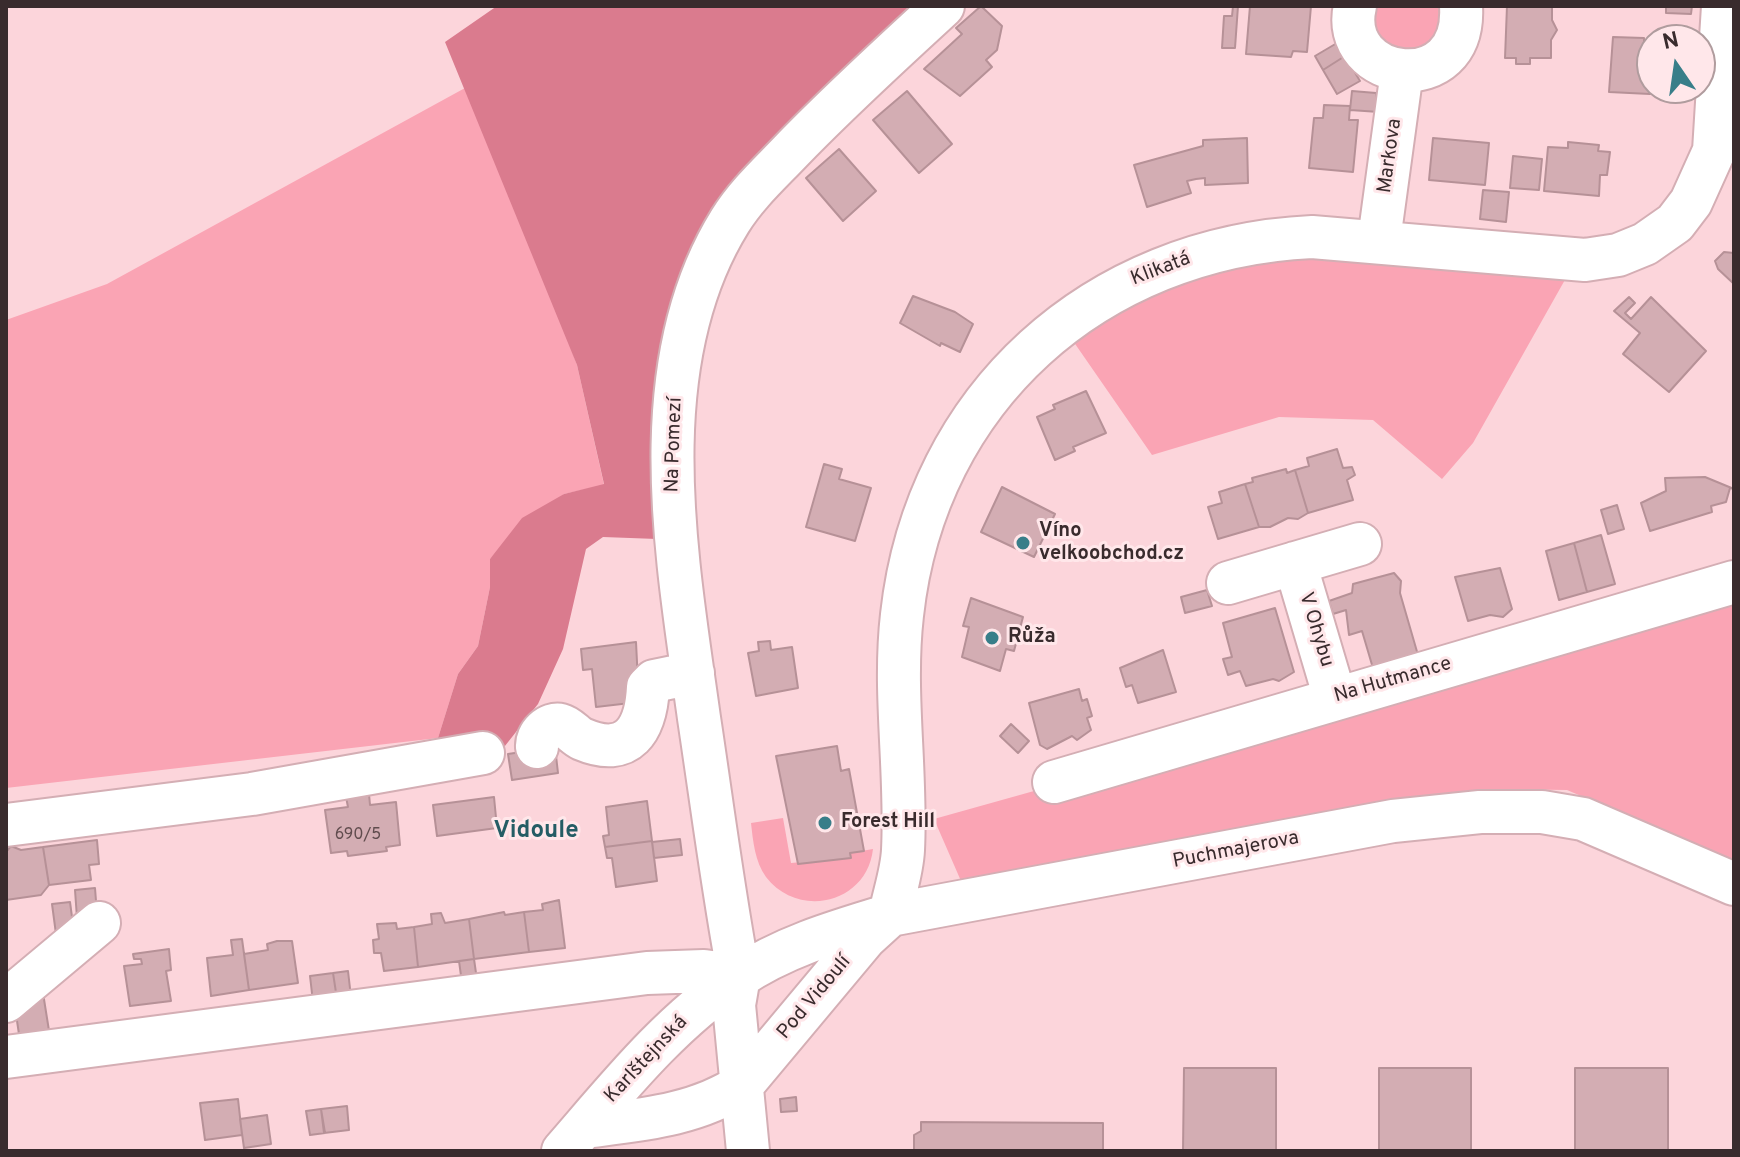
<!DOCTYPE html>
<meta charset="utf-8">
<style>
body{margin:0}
#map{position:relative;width:1740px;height:1157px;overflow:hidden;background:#fcd5db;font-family:Overpass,sans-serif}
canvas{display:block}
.frame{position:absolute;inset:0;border:8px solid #392b2d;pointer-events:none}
.north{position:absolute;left:1636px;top:24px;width:80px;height:80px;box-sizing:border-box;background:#ffe7ea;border:2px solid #b09c9e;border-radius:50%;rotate:347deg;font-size:22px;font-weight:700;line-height:32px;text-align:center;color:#392b2d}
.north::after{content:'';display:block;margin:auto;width:28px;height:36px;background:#387e89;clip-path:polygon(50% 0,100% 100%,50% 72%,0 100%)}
</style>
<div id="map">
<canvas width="1740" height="1157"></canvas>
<div class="frame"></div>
<div class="north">N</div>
</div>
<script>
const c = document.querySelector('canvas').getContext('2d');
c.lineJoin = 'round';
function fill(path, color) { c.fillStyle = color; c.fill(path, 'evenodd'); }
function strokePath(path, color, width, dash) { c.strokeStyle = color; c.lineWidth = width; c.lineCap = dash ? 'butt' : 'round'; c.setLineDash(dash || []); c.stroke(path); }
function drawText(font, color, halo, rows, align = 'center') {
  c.font = font + ' Overpass,sans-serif'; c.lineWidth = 6; c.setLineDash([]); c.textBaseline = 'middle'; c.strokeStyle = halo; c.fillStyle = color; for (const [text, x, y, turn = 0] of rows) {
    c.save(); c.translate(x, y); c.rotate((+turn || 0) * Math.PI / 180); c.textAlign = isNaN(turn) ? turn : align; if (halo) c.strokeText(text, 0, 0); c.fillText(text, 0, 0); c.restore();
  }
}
fill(new Path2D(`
 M1375 6H1442L1444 24 1423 51 1387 47 1373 27Z
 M465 88 555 304 577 365 604 485 564 494 490 559V587L478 646 458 674 438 738 6 788V320L107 284Z
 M1316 249 1566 278 1473 443 1442 479 1373 420 1279 417 1152 455 1071 338 1152 288Z
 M1734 595V861L1567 790 1496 789 1427 798 961 881 934 819Z
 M783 818 791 863 850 858V853L873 849C867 904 798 919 766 877 755 862 753 841 751 823Z`), '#faa4b4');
fill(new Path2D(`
 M497 6H926L735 194 657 539 603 537 586 549 563 649 538 704 501 751 438 738 458 674 478 646 490 587V559L522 518 564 494 604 484 577 365 445 42Z`), '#da7b8e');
const building = new Path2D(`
 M981 6 1002 26 997 50 986 60 992 67 960 96 924 69 962 34 956 28Z
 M1233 6H1238L1235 48H1222L1224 16H1232Z
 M1250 6H1311L1307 52 1293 51 1291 57 1246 54Z
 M1507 6H1552V20L1557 30 1551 40V58H1530V64H1516V58H1505Z
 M1666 6H1692L1691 14 1666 13Z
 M1613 37 1644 38V46L1652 47 1650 94 1609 92Z
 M1337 43 1345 56 1323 70 1315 56Z
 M1345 56 1360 81 1337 94 1323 70Z
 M907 91 952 144 919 173 873 120Z
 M1352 91 1376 93 1379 112 1350 110Z
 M1324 105 1350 106 1349 120H1358L1353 172 1309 168 1314 118H1323Z
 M1247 138 1248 183 1205 185V178L1196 179 1187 181 1191 193 1147 207 1134 165 1203 146V140Z
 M1433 138 1489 143 1485 185 1429 180Z
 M1568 142 1599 145 1598 151 1610 152 1607 175H1600L1599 196 1544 191 1548 147 1568 148Z
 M839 149 876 191 843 221 806 178Z
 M1513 156 1542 159 1539 190 1510 188Z
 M1483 190 1509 192 1506 222 1480 219Z
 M1724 252 1734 253V284L1718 269 1715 261Z
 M913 296 955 312 973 324 960 352 941 343 940 346 900 323Z
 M1629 297 1635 303 1625 313 1631 319 1651 297 1706 351 1669 392 1623 354 1640 333 1614 311Z
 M1086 391 1106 433 1073 447 1075 451 1055 460 1037 417 1055 409 1053 405Z
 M1337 449 1343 468 1352 467 1355 475 1347 480 1353 500 1308 513 1295 470 1309 466 1307 458Z
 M824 464 842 469 839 479 871 488 855 541 806 527Z
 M1286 469 1287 473 1295 470 1308 513 1298 519 1288 518 1270 527H1259L1245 484 1253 482 1252 478Z
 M1665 478 1705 477 1734 489 1730 488 1726 502 1711 506 1712 512 1650 531 1641 503 1666 491Z
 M1245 484 1259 527 1218 539 1208 507 1222 503 1219 492Z
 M1002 487 1055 514 1034 557 981 532Z
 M1617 505 1624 529 1608 534 1601 510Z
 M1601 535 1615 584 1587 592 1574 543Z
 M1574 543 1587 592 1559 600 1546 551Z
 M1500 568 1512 609 1503 617 1490 615 1468 621 1455 577Z
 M1394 573 1401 581 1400 593 1420 662 1375 675 1362 631 1349 635 1346 610 1333 614 1329 601 1352 593 1353 584Z
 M1207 590 1212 606 1185 613 1181 597Z
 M971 598 1023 617 1014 651 1006 649 1000 671 962 657 969 627 963 626Z
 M1275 608 1294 672 1279 681 1273 679 1246 686 1240 671 1228 675 1223 659 1232 657 1223 623Z
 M770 641 771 650 792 647 798 688 756 696 748 653 759 651 758 642Z
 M636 642 639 702 596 707 592 669 583 670 581 649Z
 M1163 650 1176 692 1138 703 1132 685 1126 687 1120 668Z
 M1079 689 1082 701 1087 699 1092 716 1087 718 1091 730 1077 740 1072 736 1047 749 1040 745 1029 703Z
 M1011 724 1029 741 1018 753 1000 736Z
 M837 746 841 771 849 769 864 851 850 853 851 858 798 864 776 756Z
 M555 747 558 773 512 780 508 754Z
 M369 794 370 805 396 802 400 845 386 847 387 851 348 856 347 851 331 853 325 810 348 807 346 797Z
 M494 797 497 828 437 836 433 805Z
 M647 801 652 841 605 847 603 836 609 835 606 807Z
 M680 839 682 855 654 858 652 842Z
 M97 840 99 864 89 865 91 880 49 885 43 847Z
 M652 841 657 881 616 887 612 858H607L605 847Z
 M11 846 21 850 43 847 49 885 41 895 6 900V852Z
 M95 888 97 914 77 918 75 890Z
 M559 900 565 948 529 952 524 912 543 910 542 904Z
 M70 902 74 932 56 934 52 904Z
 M504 912 505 915 524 912 529 952 474 959 469 919Z
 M441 913 445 923 469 919 474 959 418 967 414 927 432 924 431 914Z
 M396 923 397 929 414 927 418 967 384 971 381 953H374L373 940 379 939 377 924Z
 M242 939 249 990 211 996 207 958 233 955 231 940Z
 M277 941H292L298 983 249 990 244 954 268 950 267 944Z
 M169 949 171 970 166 971 171 1001 130 1006 124 966 142 964 141 959H134L133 954Z
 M474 959 477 980 462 983 459 961Z
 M348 971 351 997 337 999 333 973Z
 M333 973 337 999 313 1002 310 976Z
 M43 993 50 1037 20 1041 16 1014Z
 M1184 1068H1276V1151H1183Z
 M1379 1068H1471V1151H1379Z
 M1575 1068H1668V1151H1575Z
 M796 1097 797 1111 781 1112 780 1099Z
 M238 1099 242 1135 205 1140 200 1103Z
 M347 1106 349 1130 324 1133 321 1109Z
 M321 1109 325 1133 310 1135 306 1111Z
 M267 1115 271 1144 244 1148 240 1119Z
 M921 1122 1103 1123V1151H914V1135L921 1131Z`);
fill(building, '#d3adb3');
strokePath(building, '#b69197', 2);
const minor = new Path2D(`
 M1355 6C1337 82 1467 101 1461 6
 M1379 240 1402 71
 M1295 563 1335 698
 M1228 583 1360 544
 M537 747C536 735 549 722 561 725 569 727 575 736 582 739 629 759 646 729 648 687L654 681 693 673
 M1054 782 1734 582
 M6 825 252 794 483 753
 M890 915C894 894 902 872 903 850 907 772 893 693 902 615 926 397 1096 247 1312 237L1585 260 1618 255 1645 244 1675 223 1691 202 1714 151 1723 6
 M6 1001 99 923
 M6 1057 647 973 704 971 739 976
 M584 1127C638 1120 696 1116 743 1084L865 938 887 918
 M563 1151C616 1090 669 1023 737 978 782 947 837 931 890 915L1393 821 1480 812H1542L1583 819 1734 884
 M748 1151 734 1005 739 976C723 891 712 804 699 718 677 560 640 366 730 221 746 195 769 174 790 152 839 101 891 54 943 6`);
strokePath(minor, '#d4aeb4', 46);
strokePath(minor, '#fff', 42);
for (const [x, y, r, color] of [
 [1023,543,8,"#387e89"],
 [992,638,8,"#387e89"],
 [825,823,8,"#387e89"]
]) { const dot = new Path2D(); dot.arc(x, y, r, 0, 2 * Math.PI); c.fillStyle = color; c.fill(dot); strokePath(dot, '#ffe7ea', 3); }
drawText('16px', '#604c4e', null, [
 ["690/5",358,836]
]);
drawText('20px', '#392b2d', '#ffe7ea', [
 ["Markova",1391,156,-82],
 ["Klikatá",1161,270,-21],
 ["Na Pomezí",675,445,-88],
 ["V Ohybu",1315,630,73],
 ["Na Hutmance",1393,681,-16],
 ["Puchmajerova",1236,851,-11],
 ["Pod Vidoulí",815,998,-50],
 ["Karlštejnská",647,1060,-47]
]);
drawText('bold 20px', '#392b2d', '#ffe7ea', [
 ["Víno",1039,532],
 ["velkoobchod.cz",1039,555],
 ["Růža",1008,638],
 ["Forest Hill",841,823]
], 'left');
drawText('bold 24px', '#245d65', '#ffe7ea', [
 ["Vidoule",536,832]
]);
</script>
